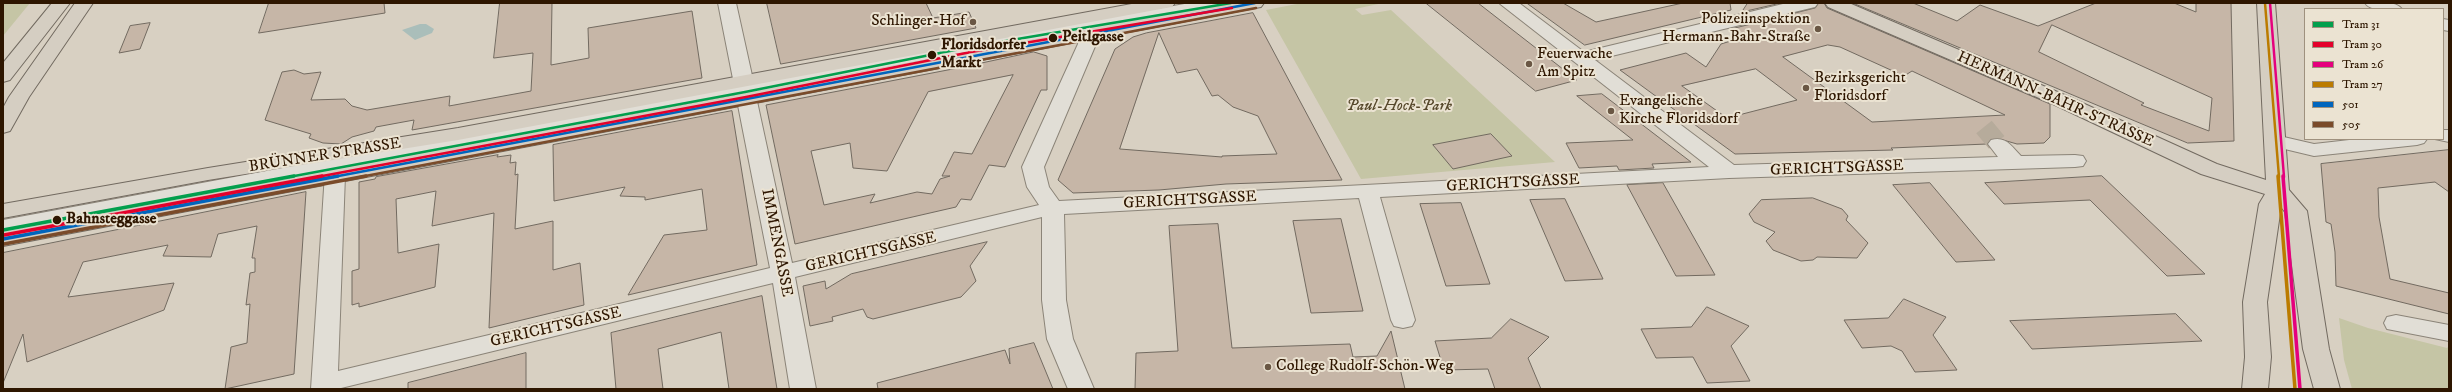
<!DOCTYPE html>
<meta charset="utf-8">
<style>
body{margin:0}
#map{position:relative;width:2452px;height:392px;overflow:hidden;background:#d8d0c2;font-family:"IM FELL DW Pica",serif}
canvas{display:block}
.frame{position:absolute;inset:0;border:4px solid #2e1600;pointer-events:none}
.legend{position:absolute;left:2304px;top:8px;width:140px;height:132px;box-sizing:border-box;background:#ebe3d2;border:1px solid #9f917e;margin:0;padding:5px 7px;list-style:none;font-size:12px;color:#2e1600}
.legend li{display:flex;align-items:center;gap:8px;height:20px}
.legend b{width:20px;border:1px solid #9f917e}
</style>
<div id="map">
<canvas width="2452" height="392"></canvas>
<div class="frame"></div>
<ul class="legend">
<li><b style="height:5px;background:#029f4d"></b>Tram 31</li>
<li><b style="height:5px;background:#e4002b"></b>Tram 30</li>
<li><b style="height:5px;background:#e5007d"></b>Tram 26</li>
<li><b style="height:5px;background:#bb7b00"></b>Tram 27</li>
<li><b style="height:5px;background:#0065bd"></b>501</li>
<li><b style="height:5px;background:#7a4b2a"></b>505</li>
</ul>
</div>
<script>
const c = document.querySelector('canvas').getContext('2d');
c.lineJoin = 'round';
function fill(path, color) { c.fillStyle = color; c.fill(path, 'evenodd'); }
function strokePath(path, color, width, dash) { c.strokeStyle = color; c.lineWidth = width; c.lineCap = dash ? 'butt' : 'round'; c.setLineDash(dash || []); c.stroke(path); }
function drawText(font, color, halo, rows, align = 'center') {
  c.font = font + ' "IM FELL DW Pica",serif'; c.lineWidth = 4; c.setLineDash([]); c.textBaseline = 'middle'; c.strokeStyle = halo; c.fillStyle = color; for (const [text, x, y, turn = 0] of rows) {
    c.save(); c.translate(x, y); c.rotate((+turn || 0) * Math.PI / 180); c.textAlign = isNaN(turn) ? turn : align; if (halo) c.strokeText(text, 0, 0); c.fillText(text, 0, 0); c.restore();
  }
}
fill(new Path2D(`
 M3 3H30L3 36Z
 M1302 3H1383L1355 9 1362 15 1391 10 1555 162 1361 179 1266 10Z
 M2339 318 2368 328 2447 348 2449 346V389H2352L2344 360Z`), '#c5c5a5');
fill(new Path2D(`
 M420 24H426L434 29 432 33 415 40 402 30Z`), '#aabeba');
const building = new Path2D(`
 M269 3H384L385 13 259 33Z
 M500 3H552L551 65 589 58 588 28 692 11 702 78 412 130 414 120 376 127 374 131 352 137 341 144 323 143 309 138 311 134 265 120 282 72 294 70 304 74 321 72 311 100 345 99 352 106 367 110 450 96 449 106 531 91 533 53 494 58Z
 M767 3H926L933 18 969 12 976 28 781 64Z
 M1426 3H1478L1577 80 1536 91Z
 M1527 3H1563L1596 22 1683 3H1730L1731 10 1585 45Z
 M1748 3H1781L1742 12Z
 M1819 3H1824L1827 8 2050 104V137L2044 143 2017 144 1996 138 1990 139 1987 144 1891 148 1893 150 1735 154 1620 70 1686 53 1706 67 1721 44 1734 40 1731 29 1815 8ZM1828 45 1840 47 1904 76 1912 71 2005 115 1872 122 1783 57ZM1756 69 1797 100 1727 118 1682 86Z
 M1853 3H1913L1957 21 1980 5 2038 26 2096 3H2174L2196 12V3H2231L2234 141 2188 143ZM2052 25 2212 98 2209 131 2141 105 2144 103 2039 52Z
 M1253 13 1342 180 1226 184 1159 190 1073 193 1058 180 1115 49 1133 37 1146 33ZM1159 33 1177 73 1197 69 1212 96 1218 95 1233 107 1258 116 1277 154 1222 156V157L1120 149Z
 M150 23 140 49 119 53 130 26Z
 M1034 52 1047 56V90H1041L1005 167 989 165 971 200 961 199 956 207 795 244 766 105 958 68ZM1013 75 972 154 954 152 942 176H950L940 179 932 194 917 192 870 203 875 194 824 205 811 151 850 143 853 168 887 171 928 92Z
 M1602 94 1691 162 1652 164 1654 168 1619 170 1617 166 1579 168 1566 143 1633 140 1577 96Z
 M732 111 757 265 628 295 664 235 707 230 702 189 645 200V197L620 196 625 187 554 201 553 145Z
 M1491 134 1512 156 1453 169 1433 145Z
 M2449 150V192L2435 182 2378 188 2379 217 2390 279 2449 293V314L2336 286 2335 252 2331 224 2326 222 2321 164Z
 M498 155 497 157 511 155 510 163 516 162 515 175 518 174 515 229 553 221V270L580 263 584 305 489 328 494 213 432 226 436 191 396 199 398 253 439 244 435 287 359 307V303L352 305V271L359 269V182L375 179 376 177Z
 M2102 176 2205 274 2167 276 2090 200 2004 204 1985 183Z
 M1663 183 1715 275 1676 276 1627 185Z
 M1930 183 1995 260 1956 262 1893 185Z
 M306 192 294 374 225 389 231 347 247 343 250 304 246 305 250 273 255 272V258H252L257 226 218 234 211 257 163 256 168 245 83 262 68 297 174 283 164 310 27 362 23 334 3 383V253Z
 M1813 198 1842 209 1848 216 1846 220 1868 243 1857 258 1817 257 1813 260 1801 261 1773 250 1766 241 1775 232 1754 222 1749 214 1761 200Z
 M1565 199 1603 279 1565 281 1530 200Z
 M1461 203 1490 284 1446 286 1420 204Z
 M1341 219 1363 311 1311 313 1293 221Z
 M1218 224 1232 348 1350 344 1353 357 1377 356 1391 331 1405 389H1135L1136 353 1178 351 1169 226Z
 M987 242 970 266 976 281 961 297 873 319 867 317 863 309 832 317 833 321 810 326 803 286 825 281 826 289 851 274Z
 M762 296 777 389H729L721 332 658 349 663 389H616L611 333Z
 M1904 299 1946 317 1933 335 1957 370 1915 372 1902 351 1891 346 1862 348 1844 320 1888 318Z
 M1707 307 1749 326 1731 346 1750 381 1707 383 1693 357 1656 358 1641 329 1691 327Z
 M2176 314 2202 341 2032 349 2010 321Z
 M1511 319 1549 337 1528 358 1541 389H1495L1488 369 1444 370 1435 341 1491 338Z
 M1034 343 1053 389H878L877 383 1005 350 1010 364 1009 349Z
 M526 353V389H408V383Z`);
fill(building, '#c6b6a7');
strokePath(building, '#726a60', 1);
strokePath(new Path2D(`
 M1984 127 1998 144`), '#b6ab9b', 20, [20, 10]);
const minor = new Path2D(`
 M718 3H736L753 80 1025 29 1082 22 1086 13H1098L1101 19 1190 3H1228L1225 7 1219 8 1099 30 1096 44 1044 167 1049 187 1059 201 1709 167 1499 3H1519L1584 52 1787 3H1818L1815 7 1595 60 1734 165 1998 157 1988 144 1991 140C2006 136 2011 146 2021 156L2075 155 2083 156 2086 161 2083 166 2075 167 1729 178 1380 197 1415 320 1412 326 1403 328 1394 326 1391 320 1359 198 1064 214 1066 300 1073 339 1094 389H1068L1047 339 1042 300V217L795 277 816 389H790L773 283 337 389H311L325 173 3 234V220L734 84ZM1080 33 1078 44 1022 167 1027 187 1039 205 792 263 755 92 1025 41ZM736 95 770 268 338 371 345 175 340 170Z
 M2365 3C2376 3 2395 0 2402 9 2391 9 2372 13 2365 3Z
 M2443 19 2449 20V31L2443 30Z
 M2443 130H2449V142L2435 139H2443Z
 M2275 135 2314 144 2358 139H2427L2424 143 2417 145 2314 156 2268 145 2265 141 2268 137Z
 M2396 315 2449 325V341L2387 329 2384 323 2387 317Z`);
const major = new Path2D(`
 M52 3H70L10 80 3 82V63Z
 M75 3H93L29 97 10 131 3 133V108L9 97Z
 M1137 3H1175L1172 7 1166 8 458 140 208 180 3 218V204L208 168 458 128Z
 M1227 3H1264L1261 7 1255 8 3 246V232Z
 M1825 3H1849L2067 96 2217 164 2266 180 2257 3H2275L2289 190 2307 211 2329 349 2340 389H2314L2303 349 2285 212 2281 207 2267 302 2271 357 2268 389H2242L2245 357 2243 302 2259 204 2265 194 2201 174 2053 104 1828 7Z`);
strokePath(minor, '#8b8478', 2);
strokePath(major, '#726a60', 2);
fill(minor, '#e1ded6');
fill(major, '#d5cec2');
strokePath(new Path2D(`
 M333 177 1255 3`), '#0065bd', 2.5);
strokePath(new Path2D(`
 M3 239 338 176`), '#0065bd', 3.5);
strokePath(new Path2D(`
 M360 177 1256 8`), '#7a4b2a', 2.5);
strokePath(new Path2D(`
 M4 244 366 176`), '#7a4b2a', 3.5);
strokePath(new Path2D(`
 M289 177 745 92 970 47 1231 3`), '#029f4d', 2.5);
strokePath(new Path2D(`
 M3 230 294 176`), '#029f4d', 3.5);
strokePath(new Path2D(`
 M317 177 746 97 971 52 1232 8`), '#e4002b', 2.5);
strokePath(new Path2D(`
 M4 235 322 176`), '#e4002b', 3.5);
strokePath(new Path2D(`
 M2270 3 2284 177`), '#e5007d', 2.5);
strokePath(new Path2D(`
 M2283 176 2300 389`), '#e5007d', 3.5);
strokePath(new Path2D(`
 M2265 3 2279 177`), '#bb7b00', 2.5);
strokePath(new Path2D(`
 M2278 176 2295 389`), '#bb7b00', 3.5);
for (const [x, y, r, color] of [
 [973,22,4,"#6a5744"],
 [1818,29,4,"#6a5744"],
 [1053,38,5,"#2e1600"],
 [932,55,5,"#2e1600"],
 [1529,64,4,"#6a5744"],
 [1806,88,4,"#6a5744"],
 [1611,111,4,"#6a5744"],
 [57,220,5,"#2e1600"],
 [1268,367,4,"#6a5744"]
]) { const dot = new Path2D(); dot.arc(x, y, r, 0, 2 * Math.PI); c.fillStyle = color; c.fill(dot); strokePath(dot, '#ebe3d2', 1.5); }
drawText('16px', '#2e1600', '#ebe3d2', [
 ["Polizeiinspektion",1810,20,"right"],
 ["Hermann-Bahr-Straße",1810,38,"right"],
 ["Schlinger-Hof",965,22,"right"],
 ["Feuerwache",1537,55],
 ["Am Spitz",1537,73],
 ["Bezirksgericht",1814,79],
 ["Floridsdorf",1814,97],
 ["Evangelische",1619,102],
 ["Kirche Floridsdorf",1619,120],
 ["College Rudolf-Schön-Weg",1276,367]
], 'left');
drawText('bold 16px', '#2e1600', '#ebe3d2', [
 ["Peitlgasse",1062,38],
 ["Floridsdorfer",941,46],
 ["Markt",941,64],
 ["Bahnsteggasse",66,220]
], 'left');
drawText('16px', '#2e1600', '#ebe3d2', [
 ["HERMANN-BAHR-STRASSE",2055,100,24],
 ["BRÜNNER STRASSE",325,156,-9],
 ["GERICHTSGASSE",1837,169,-2],
 ["GERICHTSGASSE",1513,184,-3],
 ["GERICHTSGASSE",1190,201,-3],
 ["IMMENGASSE",776,243,79],
 ["GERICHTSGASSE",871,253,-13],
 ["GERICHTSGASSE",556,328,-13]
]);
drawText('italic 16px', '#56482b', '#ebe3d2', [
 ["Paul-Hock-Park",1399,107]
]);
</script>
